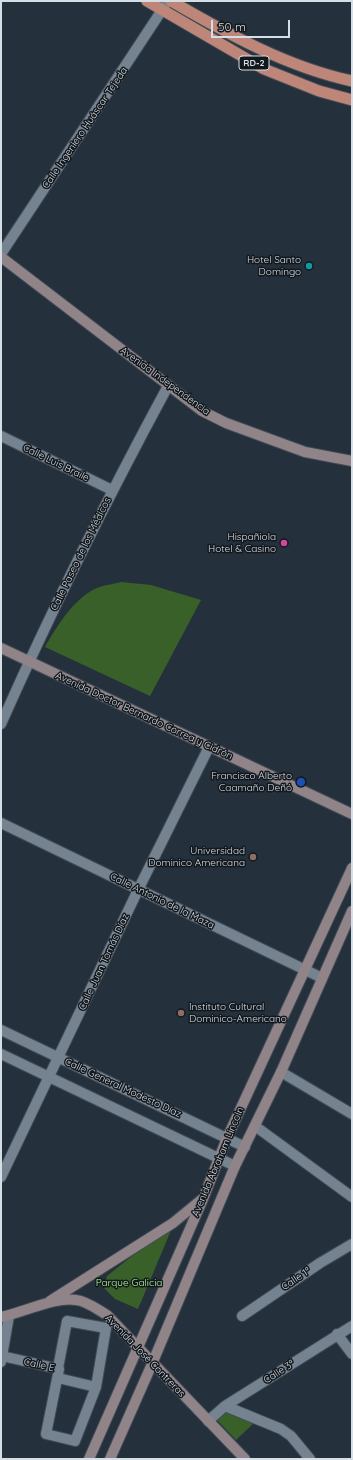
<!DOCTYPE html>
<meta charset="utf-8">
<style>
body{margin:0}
#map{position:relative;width:353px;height:1460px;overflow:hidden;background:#24303c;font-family:Quicksand,sans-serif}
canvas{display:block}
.frame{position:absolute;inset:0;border:2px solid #d6dee5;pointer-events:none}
.scale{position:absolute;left:211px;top:20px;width:79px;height:18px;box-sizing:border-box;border:2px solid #d6dee5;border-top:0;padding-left:5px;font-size:12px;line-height:14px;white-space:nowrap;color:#d6dee5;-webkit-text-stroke:3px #12181d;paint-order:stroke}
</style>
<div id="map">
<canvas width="353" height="1460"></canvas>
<div class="frame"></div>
<div class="scale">50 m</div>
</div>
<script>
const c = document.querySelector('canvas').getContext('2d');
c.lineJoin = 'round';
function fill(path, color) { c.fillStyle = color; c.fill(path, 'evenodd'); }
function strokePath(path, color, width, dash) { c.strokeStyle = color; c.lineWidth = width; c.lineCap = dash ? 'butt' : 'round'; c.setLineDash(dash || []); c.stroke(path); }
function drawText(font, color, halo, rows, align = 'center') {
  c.font = font + ' Quicksand,sans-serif'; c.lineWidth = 3; c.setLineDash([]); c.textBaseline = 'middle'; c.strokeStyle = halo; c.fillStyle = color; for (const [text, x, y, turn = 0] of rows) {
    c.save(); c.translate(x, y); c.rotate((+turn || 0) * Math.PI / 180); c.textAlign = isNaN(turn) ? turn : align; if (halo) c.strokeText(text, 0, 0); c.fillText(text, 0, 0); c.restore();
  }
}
fill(new Path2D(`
 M121 582 151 585 201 600 150 696 45 647C57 626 74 598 97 588 104 585 114 584 121 582Z
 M172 1228 138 1309 115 1299 104 1288 107 1276 164 1230Z
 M224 1411 230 1412 254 1423 236 1440 216 1419Z`), '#3a602a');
const minor = new Path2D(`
 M1 254 166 4
 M1 436 112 490
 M1 724C52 609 108 497 168 386
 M1 823 322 978
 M1 1030 245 1147
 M1 1054 235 1166
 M281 1072 352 1114
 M255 1126 352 1197
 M1 1177 138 890 209 747
 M242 1316 320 1263 352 1244
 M337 1334 352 1354
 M2 1356 59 1369 46 1434 75 1441 96 1387
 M1 1362 9 1316
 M58 1378 96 1387 106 1328 67 1321 58 1368
 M225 1406 281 1429 291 1436 310 1459
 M208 1421 225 1406 352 1326`);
const secondary = new Path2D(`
 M1 257 202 411 226 423 305 452 352 461
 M1 648 352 814
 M50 1301 173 1223 201 1200
 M1 1317C22 1313 56 1296 76 1300 87 1301 98 1310 107 1315L245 1459
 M89 1459 203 1199 227 1138 352 868
 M110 1459 152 1364 235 1166 281 1072 352 911`);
const trunk = new Path2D(`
 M147 1 264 69 319 91 352 100
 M171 1C228 34 287 67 352 81`);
strokePath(minor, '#414b55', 12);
strokePath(secondary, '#414b55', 12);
strokePath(trunk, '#414b55', 13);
strokePath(minor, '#758391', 10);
strokePath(secondary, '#918488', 10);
strokePath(trunk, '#be8679', 11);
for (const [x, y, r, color] of [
 [309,266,4,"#0f9aa8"],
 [284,543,4,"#d1479c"],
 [301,782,5,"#1a4fb4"],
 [253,857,4,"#8d6e63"],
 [181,1013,4,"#8d6e63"]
]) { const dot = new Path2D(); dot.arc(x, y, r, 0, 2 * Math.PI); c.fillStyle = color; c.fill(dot); strokePath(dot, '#12181d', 1.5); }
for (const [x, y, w] of [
 [254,63,30]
]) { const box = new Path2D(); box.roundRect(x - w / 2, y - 7, w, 14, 3); c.fillStyle = '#12181d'; c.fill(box); strokePath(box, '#d6dee5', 1); }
drawText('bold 9px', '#d6dee5', null, [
 ["RD-2",254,63]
]);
drawText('10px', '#d6dee5', '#12181d', [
 ["Calle Ingeniero Huáscar Tejeda",85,128,-56],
 ["Avenida Independencia",165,381,36],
 ["Calle Luis Braile",56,463,26],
 ["Calle Paseo de los Médicos",81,554,-64],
 ["Avenida Doctor Bernardo Correa y Cidrón",144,716,25],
 ["Calle Antonio de la Maza",162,901,26],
 ["Calle Juan Tomás Díaz",104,962,-65],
 ["Calle General Modesto Díaz",123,1088,25],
 ["Avenida Abraham Lincoln",218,1162,-67],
 ["Calle 1ª",296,1279,-34],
 ["Avenida José Contreras",145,1356,46],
 ["Calle E",39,1365,13],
 ["Calle 3ª",279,1372,-33]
]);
drawText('10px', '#d6dee5', '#12181d', [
 ["Hotel Santo",301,260],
 ["Domingo",301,272],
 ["Hispañiola",276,537],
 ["Hotel & Casino",276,549],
 ["Francisco Alberto",292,776],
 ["Caamaño Deñó",292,788],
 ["Universidad",245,851],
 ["Dominico Americana",245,863],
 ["Instituto Cultural",189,1007,"left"],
 ["Dominico-Americano",189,1019,"left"]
], 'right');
drawText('10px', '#b2f796', '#12181d', [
 ["Parque Galicia",129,1283]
]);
</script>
